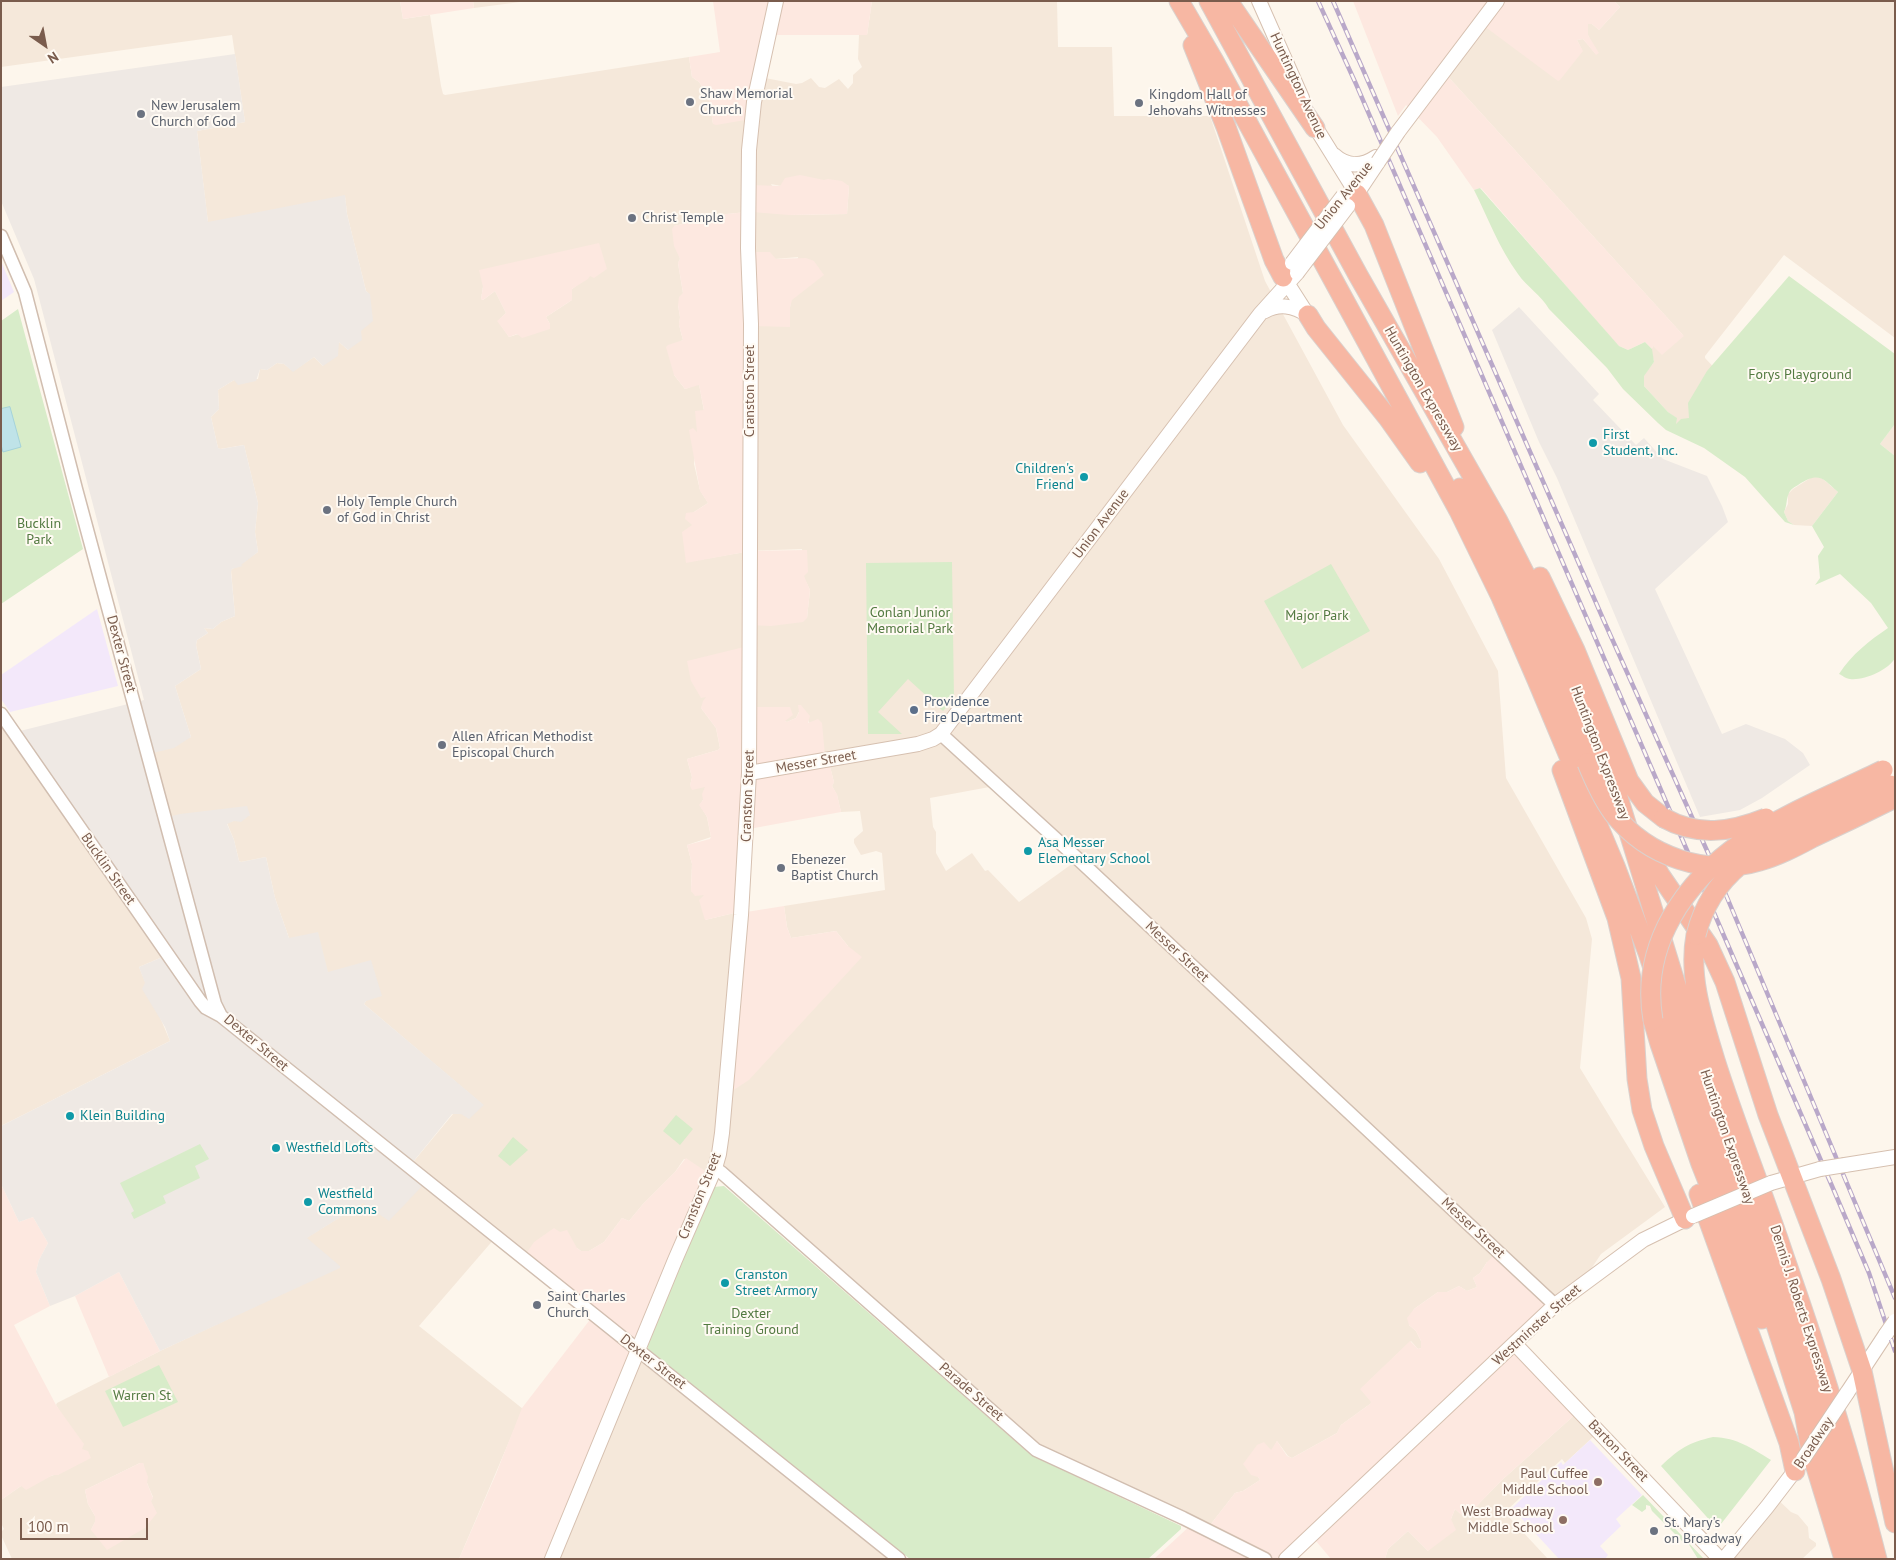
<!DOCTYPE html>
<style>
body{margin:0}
#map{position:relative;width:1896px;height:1560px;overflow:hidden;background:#fdf6ec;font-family:"PT Sans",sans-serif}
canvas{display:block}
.frame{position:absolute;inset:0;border:2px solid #7a5c4d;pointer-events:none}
.north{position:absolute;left:20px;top:20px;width:50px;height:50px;-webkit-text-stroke:4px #fffaf3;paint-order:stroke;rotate:147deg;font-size:14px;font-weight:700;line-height:20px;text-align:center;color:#7a5c4d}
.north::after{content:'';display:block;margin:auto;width:18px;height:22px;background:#7a5c4d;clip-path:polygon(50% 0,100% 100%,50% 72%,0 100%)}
.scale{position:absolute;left:20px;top:1518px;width:128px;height:22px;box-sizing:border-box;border:2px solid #7a5c4d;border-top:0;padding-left:6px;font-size:15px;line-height:18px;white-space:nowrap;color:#7a5c4d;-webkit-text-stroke:4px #fffaf3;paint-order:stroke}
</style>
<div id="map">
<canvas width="1896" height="1560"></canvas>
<div class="frame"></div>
<div class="north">N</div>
<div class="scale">100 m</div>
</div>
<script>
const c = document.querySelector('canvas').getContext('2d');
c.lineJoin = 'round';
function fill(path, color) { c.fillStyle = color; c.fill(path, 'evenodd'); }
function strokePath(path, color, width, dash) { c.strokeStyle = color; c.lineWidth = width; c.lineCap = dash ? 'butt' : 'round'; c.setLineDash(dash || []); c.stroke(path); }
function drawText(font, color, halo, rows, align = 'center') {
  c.font = font + ' "PT Sans",sans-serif'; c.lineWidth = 4; c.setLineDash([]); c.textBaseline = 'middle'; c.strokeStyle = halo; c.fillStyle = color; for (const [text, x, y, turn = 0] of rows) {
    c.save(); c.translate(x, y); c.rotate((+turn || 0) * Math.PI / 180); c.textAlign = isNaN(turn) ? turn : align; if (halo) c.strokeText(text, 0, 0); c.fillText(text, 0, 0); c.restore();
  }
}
fill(new Path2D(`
 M1 1H400L403 19 430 15 441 86 443 94 445 95 689 57 692 77 699 82 709 97 713 124 760 77 796 84 802 83 811 78 819 87 825 88 839 79 848 89 853 83V75L862 67 858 59 859 35H867L872 1H1057L1058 47H1112L1114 116H1210L1265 281 1343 425 1439 559 1498 671 1506 778 1586 918 1592 939 1580 1068 1665 1207 1601 1254 1585 1278 1552 1304 1487 1262 1480 1273 1473 1278 1477 1287 1467 1291 1459 1286 1447 1292H1438L1414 1309 1409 1325 1416 1331 1421 1341V1348L1418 1349 1411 1341 1361 1389 1372 1402 1370 1404 1341 1425 1337 1433 1292 1458 1288 1456 1277 1441 1258 1477 1260 1480 1243 1491 1235 1493 1207 1529 1035 1447 725 1175 708 1173 684 1159 675 1172 643 1204 629 1221 622 1218 604 1242 589 1251H581L577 1248 523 1258 495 1238 419 1326 523 1409 459 1559H12L1 1535V1532L4 1529 1 1523V1500L21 1486 54 1475H58L82 1449 56 1405 57 1403 160 1351 294 1288 309 1241 306 1238 363 1203 409 1167 453 1114H461L483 1105 364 1004 366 1001 328 972 289 938 275 898 266 857 241 862 239 861 234 840 227 823 250 815 164 819 148 754 191 737 175 686 201 669 196 645 197 640 208 633 204 628 213 629 221 622 235 616 231 570 258 552 255 532 258 503 244 445 220 449 218 448 211 417 219 409 218 390 234 380 258 379 260 369 267 370 277 363 284 364 293 371 314 357 323 366 339 342 348 350 361 331 370 295 366 291 347 214 345 196 208 223 197 131 245 122 232 35 1 67ZM824 180 849 186 847 214 789 215 771 184 781 186ZM747 212 749 252 775 259 798 257 790 307 748 326 747 551 802 549 803 576 810 590 807 618 745 552 687 562 694 512 708 503 700 490 694 464 697 433 704 411 699 384 685 389 674 375 679 342 683 340 679 325 680 317 678 305 683 293 678 263 680 259 674 226 727 214ZM607 268 590 275 572 289V300L546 317 550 324 509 337 498 321 506 313 495 291 483 300 481 299 483 287ZM707 697 748 707 787 722 796 718 799 712 808 720 828 759 834 782 832 786 837 795 841 812 860 811 863 831 854 839V843L861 855 876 851 882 853 885 890 784 906 787 927 791 938 836 931 848 946 735 941 734 913 705 920V894L691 891 692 864 687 845 711 837 707 817 700 805 703 800 706 787 690 786 692 777 687 759 718 750 720 748 716 728 701 708ZM995 786 1076 861 1019 902 988 870 985 871 972 853 946 871 936 853V832L933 827 930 798ZM140 1463H143L147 1483 153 1497 151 1501 91 1530 95 1522V1516L88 1504 85 1490Z
 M473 1H528L474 8Z
 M1614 1H1895V338L1784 255 1705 356V358L1738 393 1676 425V418L1668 412 1644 386 1643 376 1654 362 1651 350 1653 346 1683 336 1682 334 1442 70 1477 22 1582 50 1577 40 1583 39 1596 54 1588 35V24H1592L1599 30 1620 7Z
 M1895 424V456L1880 444Z
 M1817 476 1823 479 1838 492 1812 526 1794 525 1788 521 1784 512 1788 504V494L1793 489 1812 477Z
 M1 718 165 956 139 967 170 1041 1 1126Z
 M634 1352 899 1559H547Z
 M1578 1412 1582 1415 1593 1437 1565 1463 1562 1459 1507 1510 1508 1516 1548 1559H1385L1388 1549 1408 1531 1428 1551 1451 1519 1455 1509 1465 1518 1502 1480Z
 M1773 1495 1791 1512 1798 1515 1808 1527 1809 1538 1816 1543V1546L1802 1559H1719Z`), '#f5e8da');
fill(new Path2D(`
 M400 1H473L474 8 403 19Z
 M713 1H872L867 35H771L751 119 716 125 713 124 709 97 699 82 692 77 689 57 720 52Z
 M1353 1H1614L1620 7 1599 30 1592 24H1588V35L1599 53 1596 55 1583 39 1577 40 1583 51 1560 80 1558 81 1480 23 1442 70 1684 336 1662 355 1653 346 1652 349 1645 342 1628 350 1619 346 1613 340 1481 188 1474 190 1437 137 1406 105 1398 116Z
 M800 175 824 180 828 179 842 181 849 186 847 214 789 215 752 212 750 185 780 186 785 178Z
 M747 212 749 252H770L776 259 806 258 814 261 824 275 792 300 790 307V327L753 326 747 551 807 550 808 572 804 576 810 590 807 618 803 622 771 626 748 625 745 552 686 563 682 532 692 525 685 519 686 513 694 512 708 503 700 491 689 430 693 428 697 432 695 411 704 410 699 385 685 389 674 375 666 347 668 345 683 340 679 325 680 317 678 305 679 297 683 293 678 263 680 259 674 246 672 229 674 226 727 214Z
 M599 243 607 269 594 278 590 276 588 279 572 289V300L546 317 550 324V329L522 338 517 334 509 337 497 321 506 313 495 291 483 300 481 299 483 287 479 270Z
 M744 647 748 707H790L793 715 785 721 787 722 796 718 799 712 798 705H801L810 716 808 723 818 719 822 723 825 756 828 759 834 782 832 786 837 794 841 812 749 829 740 913 784 906 787 927 791 938 836 931 848 946 862 957 749 1080 726 1095 734 913 705 920 704 917 699 900 704 895 695 896 691 891 692 864 687 845 710 839 711 837 707 817 699 805 703 800 702 794 705 787 692 790 690 786 692 777 687 759 718 750 720 748 716 728 701 708 703 701 706 697 701 698 691 681 687 661Z
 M686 1158 708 1173 547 1559H459L496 1474 522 1408 592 1317 523 1258 534 1242 554 1228 560 1232 567 1230 577 1248 581 1251H589L604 1242 622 1218 629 1221 643 1204 675 1172Z
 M1 1184 19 1222 33 1217 48 1243 39 1260 36 1272 50 1306 14 1325 56 1405 84 1444 82 1449 88 1451 91 1458 58 1475H53L26 1490 21 1486 1 1500Z
 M1497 1252 1552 1304 1514 1341 1578 1412 1502 1480 1465 1518 1455 1509 1451 1519 1456 1530 1428 1551 1408 1531 1388 1549 1385 1559H1331L1311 1535 1284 1559H1154L1192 1524 1207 1529 1235 1493 1243 1491 1260 1480 1258 1477 1251 1475 1243 1464 1257 1445 1264 1442 1271 1450 1277 1441 1287 1456 1292 1458 1337 1433 1341 1425 1370 1404 1371 1402 1360 1389 1410 1341 1418 1349 1421 1348V1341L1416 1331 1409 1325 1407 1318 1414 1309 1438 1292H1447L1459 1286 1467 1291 1477 1287 1473 1278 1480 1273 1487 1262Z
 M119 1272 160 1351 109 1377 75 1296Z
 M140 1463H143L148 1477 147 1483 153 1498 151 1501 157 1513 145 1528 107 1550 91 1530 95 1522V1516L88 1504 85 1490Z`), '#fde8e0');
fill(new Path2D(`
 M235 54 245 122 197 131 208 222 345 195 347 214 366 291 370 294 373 321 361 331 362 340 348 350 339 342 338 356 323 366 314 357 293 372 284 364 277 363 267 370 260 369 256 381 238 385 234 380 218 390 219 409 211 417 218 448 221 449 244 445 258 503 255 532 258 552 241 565 243 566 232 569 231 572 235 616 221 622 213 629 204 628 208 633 197 640 196 645 201 669 175 686 191 737 174 748 148 754 164 818 180 814 247 806 250 815 241 822 234 821 227 824 234 840 239 861 241 862 266 857 275 898 289 938 318 932 328 972 371 960 382 996 366 1001 364 1004 484 1105 469 1119 461 1114H452L409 1167 426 1182 389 1221 363 1203 307 1238 340 1266V1268L160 1351 119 1272 75 1296 50 1306 36 1272 39 1260 48 1243 33 1217 19 1222 1 1184V1126L170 1041 165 1027 142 989 145 983 139 967 165 956 12 733 144 700 34 279 1 201V87Z
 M1519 307 1599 394 1593 400 1636 445 1644 438 1663 459 1707 476 1722 506 1728 522 1655 589 1722 734 1746 724 1785 739 1803 753 1810 765 1762 798 1740 810 1700 817 1557 478 1539 442 1492 330Z`), '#efe9e4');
fill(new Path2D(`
 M1 261 14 292 1 301Z
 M97 609 118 686 10 712 1 699V675Z
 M1590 1440 1642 1495 1616 1519 1621 1526 1600 1546 1608 1555 1605 1559H1559L1512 1508 1561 1462 1563 1465Z`), '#f3e8fa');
fill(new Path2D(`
 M1480 188 1619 346 1628 350 1645 342 1652 349 1654 362 1644 376V386L1668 412 1677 418 1676 424 1681 419 1689 418 1688 403 1707 371 1789 276 1895 354V424L1880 444 1895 456V658C1889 670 1863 681 1850 679 1846 679 1842 675 1839 674 1852 654 1869 641 1888 628L1871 603 1840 574 1815 585 1820 578 1818 556 1824 547 1812 526 1838 492C1823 479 1820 472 1801 483 1797 486 1791 488 1789 493 1786 499 1787 506 1784 512L1788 521 1794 525 1785 522 1745 477 1704 448 1666 430 1658 423 1623 389 1607 368 1549 309C1541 295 1527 287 1518 274 1499 248 1488 218 1474 190Z
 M18 309 83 549 1 604V321Z
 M952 562 954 699 943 711 908 679 878 712 902 734H868L866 563Z
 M1331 564 1370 631 1302 669 1264 601Z
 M676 1115 693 1129 680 1145 663 1131Z
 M513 1137 528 1150 510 1166 498 1156Z
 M200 1144 209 1159 195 1166 200 1178 163 1196 166 1203 134 1219 131 1213 134 1211 120 1183Z
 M724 1186 1031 1455 1181 1526V1529L1148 1559H910L648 1349 647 1344 710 1192 714 1187Z
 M159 1365 178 1402 123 1427 105 1391Z
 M1713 1437C1738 1438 1751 1448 1771 1460L1721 1524 1714 1525 1661 1466C1680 1448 1688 1443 1713 1437Z
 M1643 1495 1703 1558V1559H1698L1688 1543 1685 1544 1652 1511 1650 1506 1646 1505V1509L1642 1512 1632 1505Z`), '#d8ecc9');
const water = new Path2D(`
 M10 407 21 447 3 452 1 445V409Z`);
fill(water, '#bfe3e8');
strokePath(water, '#a5d3da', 1);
const tertiary = new Path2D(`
 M1 236 25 292 76 489 215 1004 221 1016 899 1559
 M1 714 200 1001 206 1008 221 1016
 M941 734 1079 860 1555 1305
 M715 1168 722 1173 1036 1450 1183 1518 1265 1559`);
const secondary = new Path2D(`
 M1259 1 1302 98
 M1311 120 1357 194
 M1398 132 1497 1
 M1334 155C1347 167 1361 167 1376 157
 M1352 201 1378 162
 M1284 278 1307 314
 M1265 311C1280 303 1293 306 1308 315
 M749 773 918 744 933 739 941 734 1260 314 1297 273
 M1845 1165 1895 1157
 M1771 1183 1820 1169
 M1515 1344 1720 1559
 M1847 1393 1886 1334
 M552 1559 675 1260 715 1168 719 1154 722 1133 741 915 749 773 751 324 748 248 749 150 754 102 776 1
 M1286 1559 1555 1305 1643 1240 1692 1216
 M1724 1559 1767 1507 1800 1464`);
const motorway = new Path2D(`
 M1179 1 1214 61 1459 511 1501 597 1537 680 1615 866 1648 953 1701 1113 1771 1309 1804 1412 1811 1451 1844 1559
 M1209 1 1358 275 1498 521 1527 578 1566 664 1613 781 1706 1082 1774 1274 1863 1559
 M1228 1 1315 128
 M1193 45 1226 127 1274 260 1283 277
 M1357 194 1374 225 1454 427
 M1308 315 1316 328 1388 418 1420 463
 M1460 488 1520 604 1587 763
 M1540 577 1575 650 1629 781 1645 803 1664 818
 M1562 770 1617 918 1631 978 1637 1079 1642 1110 1654 1146 1685 1219
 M1639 840 1660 875 1708 945 1725 982 1768 1115 1831 1279 1862 1371 1895 1523
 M1696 935C1688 977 1703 1020 1715 1060 1736 1126 1762 1190 1784 1256 1819 1355 1851 1457 1877 1559
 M1653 1020 1660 1044 1701 1164 1762 1319
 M1699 1194 1789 1443 1795 1471`);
strokePath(tertiary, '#d1beb0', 15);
strokePath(secondary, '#d6c0b0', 16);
strokePath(motorway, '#dad1cd', 21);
strokePath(tertiary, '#fff', 12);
strokePath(secondary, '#fff', 14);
strokePath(motorway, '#f7b7a3', 19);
const rail = new Path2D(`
 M1318 1 1356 84 1832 1186 1869 1273 1895 1351
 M1333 1 1604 621 1713 864 1895 1298`);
strokePath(rail, '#b9a8c9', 4.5);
strokePath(rail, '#fffaf3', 2.5, [8]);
const secondaryBridge = new Path2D(`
 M1378 162 1398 132
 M1292 263 1343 196
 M1297 273 1348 206
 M1820 1169 1845 1165
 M1693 1216 1771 1183
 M1886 1334 1895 1321
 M1803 1459 1847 1393`);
const motorwayBridge = new Path2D(`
 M1587 763C1594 780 1602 798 1613 813 1647 857 1707 877 1760 861 1778 856 1795 847 1812 838 1840 825 1867 812 1895 798
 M1664 818C1698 837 1731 832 1766 818
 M1696 935C1712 871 1760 848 1814 822 1839 810 1865 797 1890 785
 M1653 1020C1640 945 1685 881 1744 841 1786 813 1838 792 1883 770`);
strokePath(secondaryBridge, '#d6c0b0', 16, []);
strokePath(motorwayBridge, '#dad1cd', 21, []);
strokePath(secondaryBridge, '#fff', 14);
strokePath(motorwayBridge, '#f7b7a3', 19);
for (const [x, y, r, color] of [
 [690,102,5,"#6b7280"],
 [1139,103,5,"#6b7280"],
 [141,114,5,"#6b7280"],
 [632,218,5,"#6b7280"],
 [1593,443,5,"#0f9aa8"],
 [1084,477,5,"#0f9aa8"],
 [327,510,5,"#6b7280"],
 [914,710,5,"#5c6f8a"],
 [442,745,5,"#6b7280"],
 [1028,851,5,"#0f9aa8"],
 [781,868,5,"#6b7280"],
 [70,1116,5,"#0f9aa8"],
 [276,1148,5,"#0f9aa8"],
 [308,1202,5,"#0f9aa8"],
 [725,1283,5,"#0f9aa8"],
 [537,1305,5,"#6b7280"],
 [1598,1482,5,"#8d6e63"],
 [1563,1520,5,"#8d6e63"],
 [1654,1531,5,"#6b7280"]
]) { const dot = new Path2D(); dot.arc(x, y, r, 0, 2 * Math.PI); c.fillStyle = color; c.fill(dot); strokePath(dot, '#fffaf3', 2); }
drawText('14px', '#7a5c4d', '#fffaf3', [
 ["Huntington Avenue",1298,86,65],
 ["Union Avenue",1344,196,-51],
 ["Huntington Expressway",1423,389,60],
 ["Cranston Street",750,391,-90],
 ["Union Avenue",1101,524,-53],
 ["Dexter Street",121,654,75],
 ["Huntington Expressway",1600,753,69],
 ["Messer Street",816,762,-10],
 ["Cranston Street",748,796,-88],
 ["Bucklin Street",108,869,55],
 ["Messer Street",1177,952,43],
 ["Dexter Street",256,1043,40],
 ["Huntington Expressway",1727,1137,71],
 ["Cranston Street",700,1196,-68],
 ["Messer Street",1473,1228,43],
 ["Dennis J. Roberts Expressway",1801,1309,72],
 ["Westminster Street",1537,1325,-42],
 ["Dexter Street",653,1362,38],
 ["Parade Street",971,1392,41],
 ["Broadway",1814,1443,-56],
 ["Barton Street",1618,1451,46]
]);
drawText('14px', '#5b616d', '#fffaf3', [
 ["Shaw Memorial",700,94],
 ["Church",700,110],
 ["Kingdom Hall of",1149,95],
 ["Jehovahs Witnesses",1149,111],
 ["New Jerusalem",151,106],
 ["Church of God",151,122],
 ["Christ Temple",642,218],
 ["Holy Temple Church",337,502],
 ["of God in Christ",337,518],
 ["Allen African Methodist",452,737],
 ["Episcopal Church",452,753],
 ["Ebenezer",791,860],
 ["Baptist Church",791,876],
 ["Saint Charles",547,1297],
 ["Church",547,1313],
 ["St. Mary's",1664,1523],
 ["on Broadway",1664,1539]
], 'left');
drawText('14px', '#537a41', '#fffaf3', [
 ["Forys Playground",1800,375],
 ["Bucklin",39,524],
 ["Park",39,540],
 ["Conlan Junior",910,613],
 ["Memorial Park",910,629],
 ["Major Park",1317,616],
 ["Dexter",751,1314],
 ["Training Ground",751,1330],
 ["Warren St",142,1396]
]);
drawText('14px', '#0d838f', '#fffaf3', [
 ["First",1603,435],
 ["Student, Inc.",1603,451],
 ["Children's",1074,469,"right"],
 ["Friend",1074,485,"right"],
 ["Asa Messer",1038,843],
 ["Elementary School",1038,859],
 ["Klein Building",80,1116],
 ["Westfield Lofts",286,1148],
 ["Westfield",318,1194],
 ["Commons",318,1210],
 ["Cranston",735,1275],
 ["Street Armory",735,1291]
], 'left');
drawText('14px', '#4e5e75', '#fffaf3', [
 ["Providence",924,702],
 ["Fire Department",924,718]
], 'left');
drawText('14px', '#785e54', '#fffaf3', [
 ["Paul Cuffee",1588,1474],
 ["Middle School",1588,1490],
 ["West Broadway",1553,1512],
 ["Middle School",1553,1528]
], 'right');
</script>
